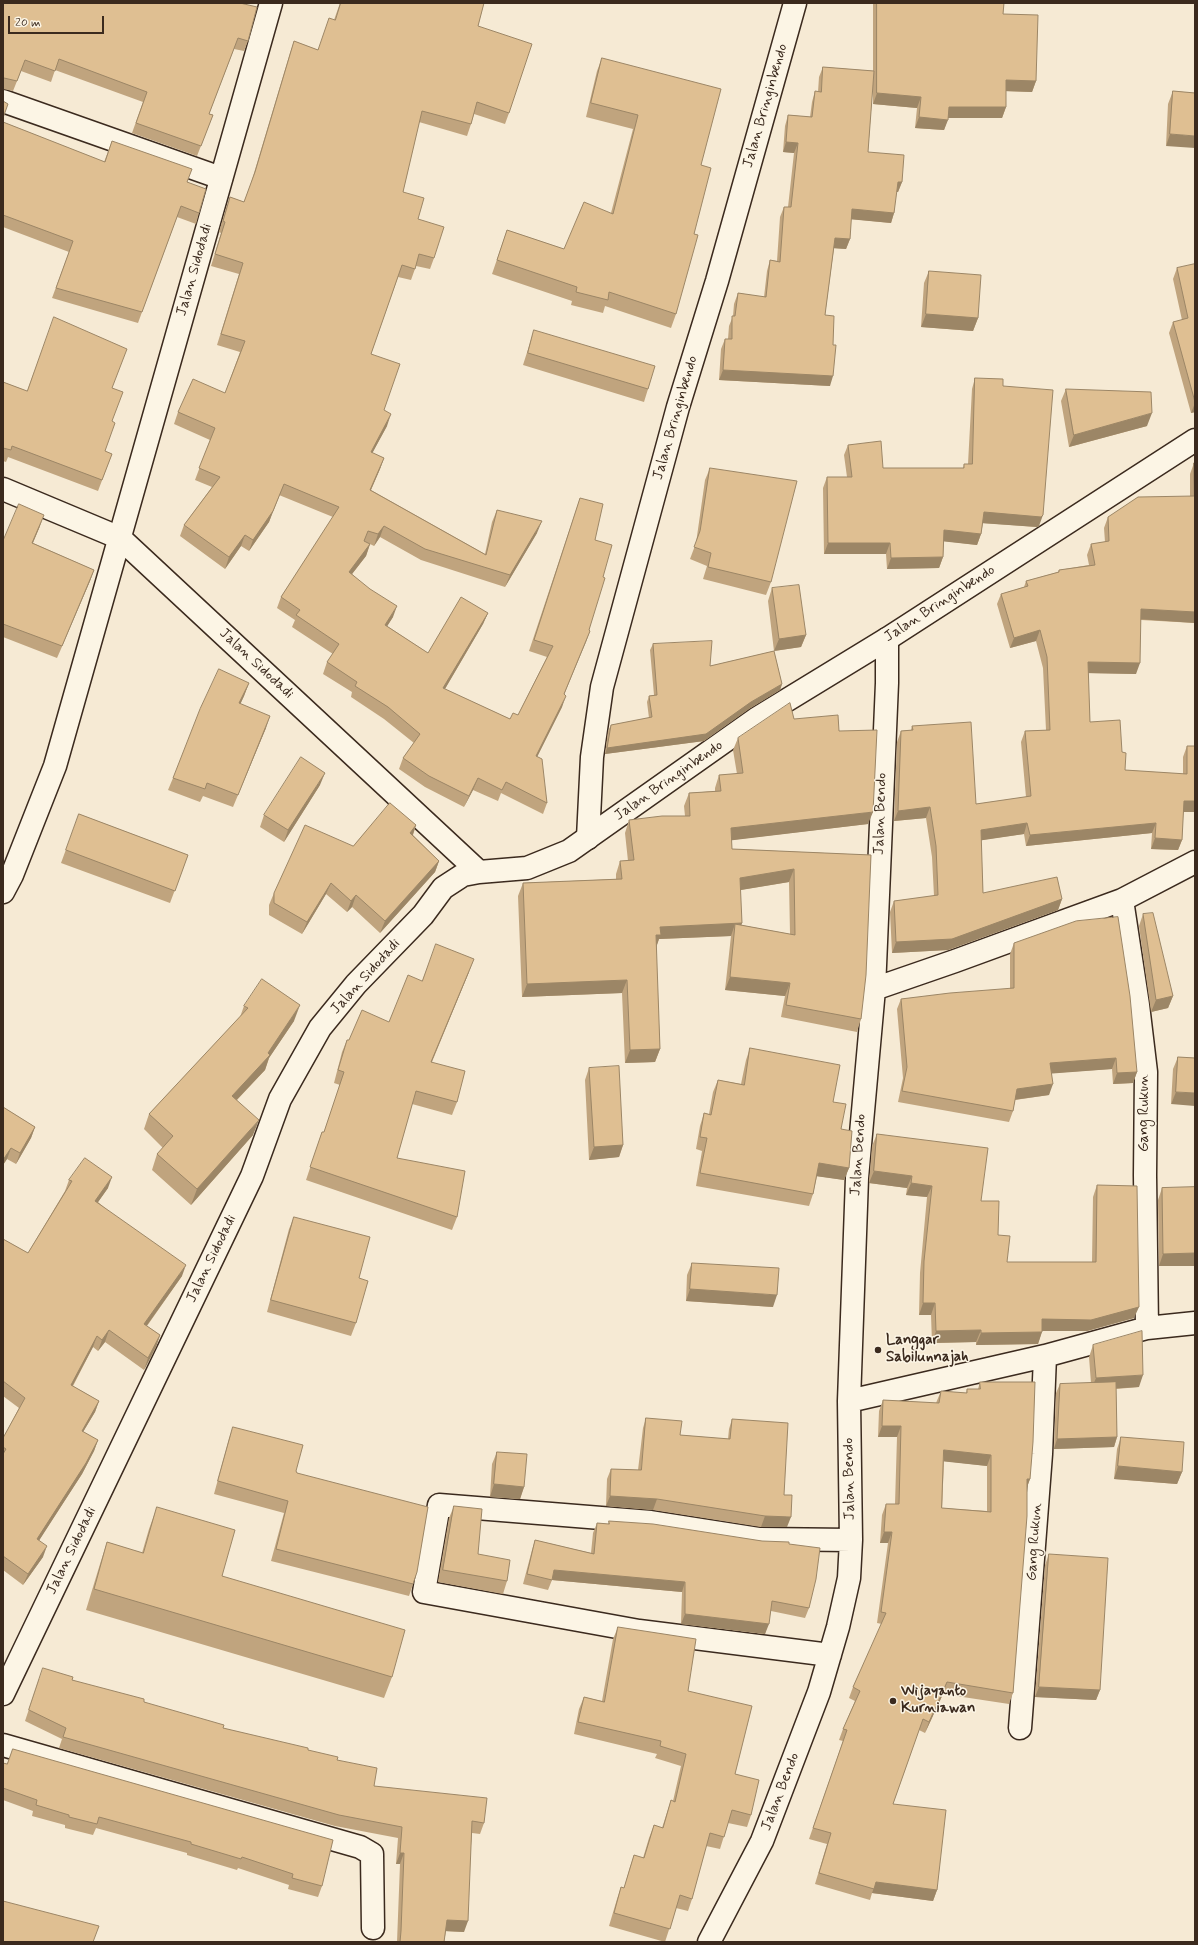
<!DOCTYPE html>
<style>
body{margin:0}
#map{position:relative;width:1198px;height:1945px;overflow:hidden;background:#f6ead4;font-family:Mynerve,sans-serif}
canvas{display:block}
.frame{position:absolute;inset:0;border:4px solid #3b2a1e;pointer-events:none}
.scale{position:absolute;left:8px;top:16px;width:96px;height:18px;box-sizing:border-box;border:2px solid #3b2a1e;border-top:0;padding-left:5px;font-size:12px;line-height:14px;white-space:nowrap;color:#3b2a1e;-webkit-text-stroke:3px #fcf5e5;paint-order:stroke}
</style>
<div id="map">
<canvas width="1198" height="1945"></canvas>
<div class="frame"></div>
<div class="scale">20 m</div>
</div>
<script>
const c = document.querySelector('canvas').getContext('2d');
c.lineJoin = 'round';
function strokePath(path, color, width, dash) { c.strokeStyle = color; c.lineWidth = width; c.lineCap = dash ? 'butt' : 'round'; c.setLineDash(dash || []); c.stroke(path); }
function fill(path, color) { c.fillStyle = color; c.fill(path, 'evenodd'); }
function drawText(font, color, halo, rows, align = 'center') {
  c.font = font + ' Mynerve,sans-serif'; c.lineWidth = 3; c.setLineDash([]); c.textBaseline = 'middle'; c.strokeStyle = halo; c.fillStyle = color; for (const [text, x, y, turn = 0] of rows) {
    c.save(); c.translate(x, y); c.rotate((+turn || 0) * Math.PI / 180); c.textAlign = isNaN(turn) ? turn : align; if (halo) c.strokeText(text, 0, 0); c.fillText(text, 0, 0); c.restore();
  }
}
const street = new Path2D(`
 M3 101 221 178
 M3 489 120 538
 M588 838 592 757 602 687 678 407 717 281 795 3
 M1122 900 1138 1005 1146 1072 1145 1175 1147 1328
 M874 989 955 961 1122 900 1195 862
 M849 1401 1045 1356 1147 1328 1195 1323
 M830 1655 639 1631 424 1592 439 1505 651 1522 760 1539 851 1540
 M1020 1728 1041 1454 1045 1356
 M3 1745 360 1847 372 1854 373 1928
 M709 1942 762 1841 819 1692 838 1627 849 1578 851 1540 849 1401 857 1178 874 989 887 683V639`);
const secondary = new Path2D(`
 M120 538 479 872
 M3 892 12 875 55 766 271 3
 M3 1694 252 1176 280 1099 320 1028 356 984 423 915 443 888 463 875 479 872 527 868 569 851 756 719 887 639 1195 440`);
strokePath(street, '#3b2a1e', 25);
strokePath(secondary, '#3b2a1e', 25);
strokePath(street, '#fcf5e5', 22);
strokePath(secondary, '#fcf5e5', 22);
fill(new Path2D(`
 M3 3H240L248 41 244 51 234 49 209 114 213 115 197 156 132 133 143 102 55 70 51 82 21 71 13 91 3 89Z
 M340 3H484L478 26 509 113 505 124 474 114 471 124 467 136 419 122 403 192 418 219 434 258 430 269 416 266 411 280 398 277 371 354 387 426 372 453 384 458 380 469 371 490 485 554 492 522 497 510 537 533 505 587 421 560 380 537 374 546 370 544 366 556 352 574 393 617 387 626 428 653 488 613 483 624 445 689 510 719 518 715 547 657 529 651 580 498 595 540 603 577 589 630 590 631 564 695 562 707 537 757 547 803 543 814 501 793 498 801 473 790 464 807 425 787 399 769 403 758 414 743 384 719 351 697 352 692 323 674 327 662 333 654 292 627 295 620 277 608 281 597 333 517 279 495 269 522 249 551 241 546 225 569 180 536 184 525 212 487 195 480 210 440 174 424 178 412 225 393 240 352 217 345 239 274 211 266 221 233 219 232 226 208 230 197 244 202 251 183 290 53 294 41 318 50 334 20Z
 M873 3H1004L1003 14 1036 81 1032 92 1006 91V107L1002 118H948L944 130 915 128 917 108 873 104V84L868 152 902 182 898 192H896L894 213 891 223 851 219 850 239 846 249 834 248 825 315 830 386 719 380 721 349 725 339H728L729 326 733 316 734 304 738 293 764 297 767 271 770 260 777 261 780 217 784 207H788L794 153 783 152 785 126 788 115 810 117 812 102 815 91 818 92 819 77 823 67 873 71Z
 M602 58 701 165 694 234 676 314 671 328 605 306 603 313 571 305 572 301 492 274 507 230 564 249 611 213 633 129 586 117 597 71Z
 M1173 91 1195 93 1166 146 1168 104Z
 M3 122 104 162 112 141 188 182 199 213 196 224 177 217 138 323 52 298 69 252 3 227Z
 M1195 264V412L1191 413 1169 333 1173 322 1182 320 1173 279 1177 268Z
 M929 271 978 318 973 331 921 327 924 283Z
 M534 330 648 389 644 402 523 365 530 343Z
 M975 378 1003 386 1039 526 1037 527 983 523 981 534 977 545 944 541 943 557 939 568 887 569 886 554H824L823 488 827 477H847L844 455 848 445 883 468H963L964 464H968L972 389Z
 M3 382 27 391 112 388V422L105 451 112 454 98 491 8 457 6 462 3 461Z
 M1066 389 1147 426 1069 447 1061 401Z
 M1194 463H1195V623L1141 620 1136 674 1088 673 1090 722 1122 752 1125 770 1183 774V757L1187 746 1195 812H1183L1182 840 1178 850 1151 849 1152 833 1026 846 1024 834 981 840 983 893 1062 899 1058 910 948 950 892 953 890 912 894 901 934 896 932 857 926 818 894 821 897 742 901 731 911 730 912 726 976 804 1026 797 1021 742 1025 731 1046 730 1043 668 1036 641 1010 648 997 604 1001 594 1024 587 1026 581 1058 572 1059 570 1089 565 1087 555 1091 544 1105 542 1104 528 1108 517 1190 496V474Z
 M710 468 771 582 766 595 703 579 707 566 690 559 696 543 705 480Z
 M40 526 33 543 94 570 90 581 57 658 3 637V541Z
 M772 588 806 635 801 647 774 651 782 684 780 690 749 709 704 741 605 754 608 731 611 725 649 718 647 702 649 696 654 695 650 650 653 644 710 666 774 651 768 601Z
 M249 683 244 696 240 704 266 728 233 807 203 796 200 802 168 790 173 778Z
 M794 719 839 731 868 824 731 840 732 849 871 855 861 1019 857 1032 781 1017 785 996 725 990 731 936 659 939 656 947 660 1049 655 1062 625 1063 622 993 522 997 518 896 523 883 616 879V874L620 861H628L625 833 629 820 685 816 684 806 689 793 715 791V788L719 775 737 774 733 750 738 738ZM789 882 790 934 741 925 742 923 740 890Z
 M320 785 284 842 260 827 264 815Z
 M79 814 188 855 170 903 61 863Z
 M416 825 413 835 439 861 435 872 380 933 352 907 347 912 326 894 302 934 269 915V905L274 893 353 846Z
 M1143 914 1173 996 1168 1008 1151 1012 1139 926Z
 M1014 943 1137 1072 1133 1083 1113 1084 1112 1069 1052 1073 1049 1095 1015 1100 1013 1111 1009 1122 898 1102 903 1078 897 1009 901 999 1010 989V954Z
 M469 972 432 1062 457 1102 452 1115 412 1104 397 1158 457 1217 452 1230 306 1180 322 1132H324L340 1085 334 1083 342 1052 347 1040H349L389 1022 422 981Z
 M244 1006 294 1021 269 1058 265 1070 237 1100 253 1135 191 1205 152 1170 157 1154 163 1148 144 1129 149 1114 240 1017Z
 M750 1048 833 1102 841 1129 849 1168 844 1180 817 1176 813 1194 809 1206 696 1186 702 1151 696 1149 700 1126 704 1113 709 1114 713 1092 718 1080 741 1084 746 1060Z
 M1178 1057 1195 1058 1171 1104 1173 1069Z
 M589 1068 623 1145 619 1157 589 1160 585 1080Z
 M3 1107 35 1127 31 1138 16 1164 7 1159 3 1165Z
 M877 1134 981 1201 998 1235 1007 1262H1092L1093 1197 1097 1185 1134 1318 1087 1331H1042L1038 1344 976 1345V1342L932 1343 931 1315H919L920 1273 927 1197 906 1195 907 1188 869 1183 872 1146Z
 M69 1180 108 1188 98 1202 182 1276 147 1326 160 1335 156 1347 144 1370 105 1342 98 1351 93 1347 73 1386 99 1401 95 1412 83 1432 98 1440 94 1451 82 1474 39 1540 43 1557 23 1585 3 1570V1438L19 1408 3 1396V1239L28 1253 65 1191Z
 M1195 1187V1266H1159L1158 1200 1162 1188Z
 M294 1217 359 1278 356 1323 351 1336 267 1312 289 1229Z
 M692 1263 773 1307 686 1301 687 1275Z
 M1093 1345 1139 1387 1116 1389 1117 1437 1114 1447 1054 1449 1056 1393 1060 1384 1091 1383 1089 1357Z
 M980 1382 1030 1479 1027 1487 1013 1693 1009 1704 943 1694 925 1733 919 1730 893 1804 937 1890 933 1901 872 1893 870 1900 815 1884 827 1844 809 1839 843 1741 839 1740 843 1729 855 1701 849 1698 853 1687 882 1624 877 1623 888 1543H880L882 1515 886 1504H895L897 1437H878L879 1411 883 1400 936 1403 941 1391 966 1393 967 1389H978ZM944 1461 987 1466V1511L942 1508Z
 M646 1418 680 1435 728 1439 729 1429 732 1419 784 1495 787 1527H761L653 1510 606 1506 607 1479 611 1469 638 1470 643 1428Z
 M233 1427 296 1471 297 1473 413 1584 409 1596 271 1561 284 1513 214 1494 229 1439Z
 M1121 1437 1182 1472 1177 1484 1114 1479 1117 1449Z
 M497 1452 524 1487 520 1499 490 1497 492 1464Z
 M454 1506 478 1554 507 1581 503 1594 438 1582 449 1518Z
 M157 1507 222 1576 392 1677 384 1698 86 1610 100 1564 107 1542 142 1553 149 1529Z
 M609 1521 762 1541 789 1544 809 1608 805 1618 771 1611 765 1634 681 1624 682 1592 552 1580 548 1590 523 1584 532 1550 535 1540 591 1553 593 1533 597 1523 608 1524Z
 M1049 1554 1100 1690 1096 1700 1035 1697 1045 1565Z
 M618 1627 688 1691 735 1774 751 1815 747 1827 728 1823 720 1849 706 1846 692 1899 688 1911 676 1908 665 1942 609 1926 617 1899 621 1887 624 1888 630 1867 634 1855 643 1858 649 1838 654 1825 662 1828 671 1800 673 1801 681 1766 655 1758 657 1754 574 1734 579 1709 584 1697 602 1701 613 1639Z
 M39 1679 72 1680 223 1728 308 1750 337 1760 374 1786 484 1823 480 1834 472 1833 464 1932 446 1931 444 1942H397L400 1864H396L398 1838 335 1826 59 1748 62 1739 25 1721Z
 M13 1749 322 1886 318 1897 288 1889 289 1885 238 1868 237 1870 187 1855V1853L96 1828 93 1835 65 1828V1825L32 1816 33 1811 3 1800V1763L7 1764Z`), '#c0a47e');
fill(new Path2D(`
 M1006 80 1036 81 1032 92 1002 91Z
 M877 93 921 97 917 108 873 104Z
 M949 107H1006L1002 118H945Z
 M919 117 948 120 944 130 915 128Z
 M1170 134 1195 136V148L1166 146Z
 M786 142 798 143 794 153 783 152Z
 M898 182H902L898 192H894Z
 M852 209 894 213 891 223 848 219Z
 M835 238 850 239 846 249 831 248Z
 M926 314 978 318 973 331 921 327Z
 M723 370 833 376 830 386 719 380Z
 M1195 403V412L1191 413Z
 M1152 413 1147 426 1069 447 1074 435Z
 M391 414 387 426 367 463 371 452Z
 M384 458 380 469 366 501 370 490Z
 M284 484 269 522 249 551 253 540Z
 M984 512 1043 515 1039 526 1037 527 980 523Z
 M44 515 40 526 28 554 32 543Z
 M542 521 537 533 505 587 510 575Z
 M384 526 380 537 374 546 378 534Z
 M944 530 981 534 977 545 940 541Z
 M245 535 241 546 225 569 229 557Z
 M828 543H890L886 554H824Z
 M370 544 366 556 345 583 349 572Z
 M943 557 939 568 887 569 891 558Z
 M94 570 90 581 57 658 62 646Z
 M397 606 393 617 381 636 385 625Z
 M1141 609 1195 612V623L1137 619Z
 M488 613 483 624 439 699 443 688Z
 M1040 630 1036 641 1010 648 1014 638Z
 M590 631 586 642 559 706 564 694Z
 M806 635 801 647 774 651 779 639Z
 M1088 662 1140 663 1136 674 1084 673Z
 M249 683 244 696 235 716 239 703Z
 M782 684 780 690 749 709 704 741 605 754 607 748 751 702Z
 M566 696 562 707 532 767 536 756Z
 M270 716 266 728 233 807 238 795Z
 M325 773 320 785 284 842 288 830Z
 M478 778 473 790 464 807 469 796Z
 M1184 801H1195V812H1180Z
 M930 807 926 818 894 821 898 811Z
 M873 812 868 824 726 841 731 828Z
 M1027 823 1024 834 977 841 981 830Z
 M1156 823 1152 833 1026 846 1030 835Z
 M416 825 412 837 410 833Z
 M1155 838 1182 840 1178 850 1151 849Z
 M439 861 435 872 380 933 385 921Z
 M794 869 789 882 735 891 740 878Z
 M331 883 326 894 302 934 307 922Z
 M356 895 352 907 347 912 351 901Z
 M1062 899 1058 910 948 950 892 953 896 942Z
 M742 923 738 936 735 924 731 936 659 939 656 948V935L660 927Z
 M474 959 469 972 426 1075 431 1062Z
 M730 977 790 983 785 996 725 990Z
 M627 980 622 993 522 997 527 984Z
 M1173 996 1168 1008 1151 1012 1156 1000Z
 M300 1005 294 1021 269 1058 265 1070 226 1111 232 1096 268 1053Z
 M660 1049 655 1062 625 1063 630 1050Z
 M1116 1058 1112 1069 1046 1074 1050 1063Z
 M1137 1072 1133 1083 1113 1084 1117 1073Z
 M1053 1084 1049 1095 1013 1100 1017 1089Z
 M1176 1092 1195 1093V1106L1171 1104Z
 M259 1120 253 1135 191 1205 197 1189Z
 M35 1127 31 1138 16 1164 20 1153Z
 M623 1145 619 1157 589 1160 594 1147Z
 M11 1148 7 1159 3 1165V1160Z
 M819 1163 849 1168 844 1180 815 1176Z
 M874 1171 912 1176 907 1188 869 1183Z
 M112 1177 108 1188 91 1212 95 1201Z
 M911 1183 932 1186 927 1197 906 1195Z
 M1195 1253V1266H1159L1163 1254Z
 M186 1265 182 1276 140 1335 144 1324Z
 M690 1289 777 1295 773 1307 686 1301Z
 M923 1303H935L931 1315H919Z
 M1139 1307 1134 1318 1087 1331H1038L1042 1319Z
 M109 1330 105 1342 98 1351 102 1340Z
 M981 1330 976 1342 932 1343 936 1331Z
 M1042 1332 1038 1344 976 1345 981 1333Z
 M160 1335 156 1347 144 1370 148 1358Z
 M97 1336 93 1347 67 1396 71 1385Z
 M1143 1375 1139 1387 1091 1390 1096 1378Z
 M99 1401 95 1412 77 1442 82 1431Z
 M882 1426H901L897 1437H878Z
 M1117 1437 1114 1447 1054 1449 1057 1439Z
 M98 1440 94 1451 82 1474 33 1550 37 1539Z
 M944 1450 991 1455 987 1466 940 1461Z
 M1118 1466 1182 1472 1177 1484 1114 1479Z
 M1027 1479H1030L1026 1490Z
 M494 1484 524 1487 520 1499 490 1497Z
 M610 1496 657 1499 653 1510 606 1506Z
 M765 1516 791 1517 787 1527H761Z
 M884 1532H892L888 1543H880Z
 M47 1546 43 1557 23 1585 28 1574Z
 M554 1570 685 1582 682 1592 552 1580Z
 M685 1614 769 1624 765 1634 681 1624Z
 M947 1682 943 1694 925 1733 929 1722Z
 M1039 1687 1100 1690 1096 1700 1035 1697Z
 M400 1853H404L400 1864H396Z
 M876 1882 937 1890 933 1901 872 1893Z
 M447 1920 468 1921 464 1932 443 1931Z`), '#9c8666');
const building = new Path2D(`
 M3 3H240L257 7 248 41 238 38 209 114 213 115 201 146 136 123 147 92 59 59 55 71 25 60 17 81 4 78 3 79Z
 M341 3H484L478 26 532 44 509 113 477 102 471 124 422 111 403 192 424 198 418 219 444 227 434 258 419 254 415 269 402 265 371 354 400 364 384 410 391 414 371 452 384 458 370 490 486 555 497 510 542 521 510 575 425 549 384 526 378 534 368 531 364 541 370 544 349 572 370 589 397 606 385 625 428 653 461 597 488 613 443 688 510 719 513 713 518 715 553 646 534 640 580 498 603 504 595 540 612 545 603 577 605 578 589 630 590 631 564 694 566 696 536 756 542 759 547 803 506 782 502 790 478 778 469 796 429 776 403 758 420 734 388 707 355 686 357 682 327 662 339 644 296 615 300 610 281 597 339 507 284 484 273 511 253 540 245 535 229 557 184 525 220 477 199 468 215 428 178 412 193 379 225 393 245 341 221 334 243 263 215 254 225 222 223 221 230 197 244 202 255 172 294 41 318 50 329 18 335 20Z
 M877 3H1004L1003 14 1038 15 1036 81 1006 80V107H949L948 120 919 117 921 97 877 93Z
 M602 58 721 89 701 165 711 168 694 234 698 235 676 314 609 292 608 300 576 292 577 287 497 260 507 230 564 249 584 202 613 214 638 115 591 103Z
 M823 67 874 71 868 152 904 155 902 182H898L894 213 852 209 850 239 835 238 825 315 834 316 833 345H836L833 376 723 370 725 339H732V316H735L738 293 766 297 770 260 780 262 784 207H791L798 143 786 142 788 115 812 117 815 91 821 92Z
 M1173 91 1195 93V136L1170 134Z
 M3 101 8 104 3 118Z
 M3 122 105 162 112 141 192 169 187 182 206 189 199 213 181 206 142 312 56 288 73 241 3 215Z
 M1195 264V402L1173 322 1188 318 1177 268Z
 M929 271 981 275 978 318 926 314Z
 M54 317 127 349 112 388 123 392 112 421 115 423 105 451 112 454 102 480 12 446 11 450 3 448V382L27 391Z
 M534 330 655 366 648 389 528 353Z
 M975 378 1003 379V386L1053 390 1043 515 1041 517 984 512 981 534 944 530 943 557 891 558 890 543H828L827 477H852L848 445 881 441 883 468H964V464H972Z
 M1066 389 1151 392 1152 413 1074 435Z
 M1194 463H1195V612L1141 609 1140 663 1088 662 1090 722 1120 720 1122 752 1126 753 1125 770 1187 774V746H1195V801H1184L1182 840 1155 838 1156 823 1030 835 1027 823 981 830 983 893 1057 877 1062 899 952 939 896 942 894 901 938 895 936 846 930 807 898 811 901 731 913 730 912 726 971 722 976 804 1031 796 1025 731 1050 730 1047 657 1040 630 1014 638 1001 594 1028 586 1026 581 1059 572V570L1095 565 1091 544 1109 541 1108 517 1138 497 1194 496Z
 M710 468 797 481 771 582 708 567 711 553 694 547 700 531Z
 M19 504 44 515 32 543 94 570 62 646 3 624V541Z
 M799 585 806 635 779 639 772 588Z
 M712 641 710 666 774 651 782 684 751 702 706 734 607 748 611 725 652 717 649 696 657 695 653 644Z
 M219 669 249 683 239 703 270 716 238 795 207 783 205 789 173 778 200 709Z
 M790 703 794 719 838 715 839 731 877 730 873 812 731 828 732 849 871 855 866 975 861 1019 786 1005 790 983 730 977 735 924 795 935 794 869 740 878 742 923 660 927 661 935H656L660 1049 630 1050 627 980 527 984 523 883 622 879 620 861 634 860 629 820 662 816H690L689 793 721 791 719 775 743 773 738 738Z
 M301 757 325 773 288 830 264 815Z
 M390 803 416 825 410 833 439 861 385 921 356 895 351 901 331 883 307 922 274 903V893L305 825 353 846Z
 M79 814 188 855 175 891 66 850Z
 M1153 913 1173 996 1156 1000 1143 914Z
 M1118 917 1130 996 1137 1072 1117 1073 1116 1058 1050 1063 1053 1084 1017 1089 1013 1111 902 1091 907 1067 901 999 950 993 1014 988V943L1076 921Z
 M436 944 474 959 431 1062 465 1071 457 1102 416 1091 397 1158 465 1171 457 1217 310 1167 322 1132H324L344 1072 338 1070 347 1040H349L362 1010 389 1022 408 975 422 981Z
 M262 979 300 1005 268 1053 270 1055 232 1096 259 1120 197 1189 157 1154 173 1136 149 1114 248 1008 244 1006Z
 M750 1048 840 1065 833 1102 846 1104 841 1129 852 1131 849 1168 819 1163 813 1194 700 1173 707 1138 700 1137 704 1113 711 1115 718 1080 744 1085Z
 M1178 1057 1195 1058V1093L1176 1092Z
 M619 1066 623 1145 594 1147 589 1068Z
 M3 1107 35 1127 20 1153 11 1148 3 1160Z
 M877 1134 988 1148 981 1201H999L998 1235 1010 1236 1007 1262H1096L1097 1185 1137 1186 1139 1307 1091 1320 1042 1319V1332L981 1333V1330L936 1331 935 1303H923L924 1261 932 1186 911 1183 912 1176 874 1171Z
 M85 1158 112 1177 95 1201 186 1265 144 1324 160 1335 148 1358 109 1330 102 1340 97 1336 71 1385 99 1401 82 1431 98 1440 86 1463 37 1539 47 1546 28 1574 3 1556V1454L6 1449 3 1447V1438L25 1398 3 1381V1239L28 1253 72 1181 69 1180Z
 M1195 1187V1253L1163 1254 1162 1188Z
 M294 1217 370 1237 359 1278 368 1281 356 1323 271 1300Z
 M692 1263 779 1268 777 1295 690 1289Z
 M1142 1331 1143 1375 1096 1378 1093 1345Z
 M980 1382H1035L1033 1442 1030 1479H1027V1516L1013 1693 947 1682 929 1722 923 1719 893 1804 946 1810 937 1890 876 1882 874 1889 819 1873 831 1833 813 1828 847 1730 843 1729 860 1691 853 1687 886 1613 881 1612 892 1532H884L886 1504H899L901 1426H882L883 1400 939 1403 941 1391 967 1393V1389H980ZM944 1450 991 1455V1512L942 1508Z
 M1116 1382 1117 1437 1057 1439 1060 1384Z
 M646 1418 682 1421 680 1435 730 1439 732 1419 788 1423 784 1495H792L791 1517 765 1516 657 1499 610 1496 611 1469 641 1470Z
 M233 1427 303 1445 296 1471 297 1473 428 1507 417 1572 413 1584 276 1549 288 1501 218 1481Z
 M1121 1437 1184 1442 1182 1472 1118 1466Z
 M497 1452 527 1454 524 1487 494 1484Z
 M454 1506 482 1509 478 1554 510 1560 507 1581 443 1570Z
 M157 1507 235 1530 222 1576 405 1630 392 1677 94 1589 107 1542 143 1553Z
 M609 1521 653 1524 762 1541 789 1542V1544L820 1548 816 1579 809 1608 772 1601 769 1624 685 1614V1582L554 1570 552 1580 527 1574 535 1540 594 1554 597 1523 609 1524Z
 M1049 1554 1108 1558 1100 1690 1039 1687Z
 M618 1627 696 1639 688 1691 752 1706 735 1774 759 1780 751 1815 732 1810 724 1837 710 1833 692 1899 680 1895 670 1929 614 1913 621 1887 624 1888 634 1855 644 1858 654 1825 663 1828 671 1800 675 1802 686 1754 660 1746 661 1741 578 1722 584 1697 604 1702Z
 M43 1668 73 1677 72 1680 144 1699V1702L224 1725 223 1728 308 1748V1750L338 1757 337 1760 377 1768 374 1786 487 1798 484 1823 472 1821 468 1921 447 1920 444 1942H400L401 1931 404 1853H400L402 1827 339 1815 63 1737 66 1728 29 1710Z
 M13 1749 333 1840 322 1886 292 1878 293 1874 242 1857 241 1859 191 1844V1842L99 1817 97 1824 69 1817V1815L36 1805 37 1800 3 1788V1763L7 1764Z
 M3 1901 99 1926 93 1942H3Z`);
fill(building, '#dfbf92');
strokePath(building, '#9c8666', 1);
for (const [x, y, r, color] of [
 [878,1350,4,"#3b2a1e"],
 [893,1701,4,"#3b2a1e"]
]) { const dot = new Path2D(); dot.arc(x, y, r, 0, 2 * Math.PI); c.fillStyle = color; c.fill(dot); strokePath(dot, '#fcf5e5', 1.5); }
drawText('15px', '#3b2a1e', '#fcf5e5', [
 ["Jalan Bringinbendo",766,106,-74],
 ["Jalan Sidodadi",195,270,-74],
 ["Jalan Bringinbendo",676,418,-74],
 ["Jalan Bringinbendo",940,604,-33],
 ["Jalan Sidodadi",256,664,43],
 ["Jalan Bringinbendo",669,781,-35],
 ["Jalan Bendo",881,814,-88],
 ["Jalan Sidodadi",366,977,-48],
 ["Gang Rukun",1145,1113,-90],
 ["Jalan Bendo",859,1155,-86],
 ["Jalan Sidodadi",212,1259,-64],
 ["Jalan Bendo",850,1479,-91],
 ["Gang Rukun",1035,1542,-86],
 ["Jalan Sidodadi",72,1551,-64],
 ["Jalan Bendo",781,1792,-69]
]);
drawText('bold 15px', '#3b2a1e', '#fcf5e5', [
 ["Langgar",886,1341],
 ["Sabilunnajah",886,1358],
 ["Wijayanto",901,1692],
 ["Kurniawan",901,1709]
], 'left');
</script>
